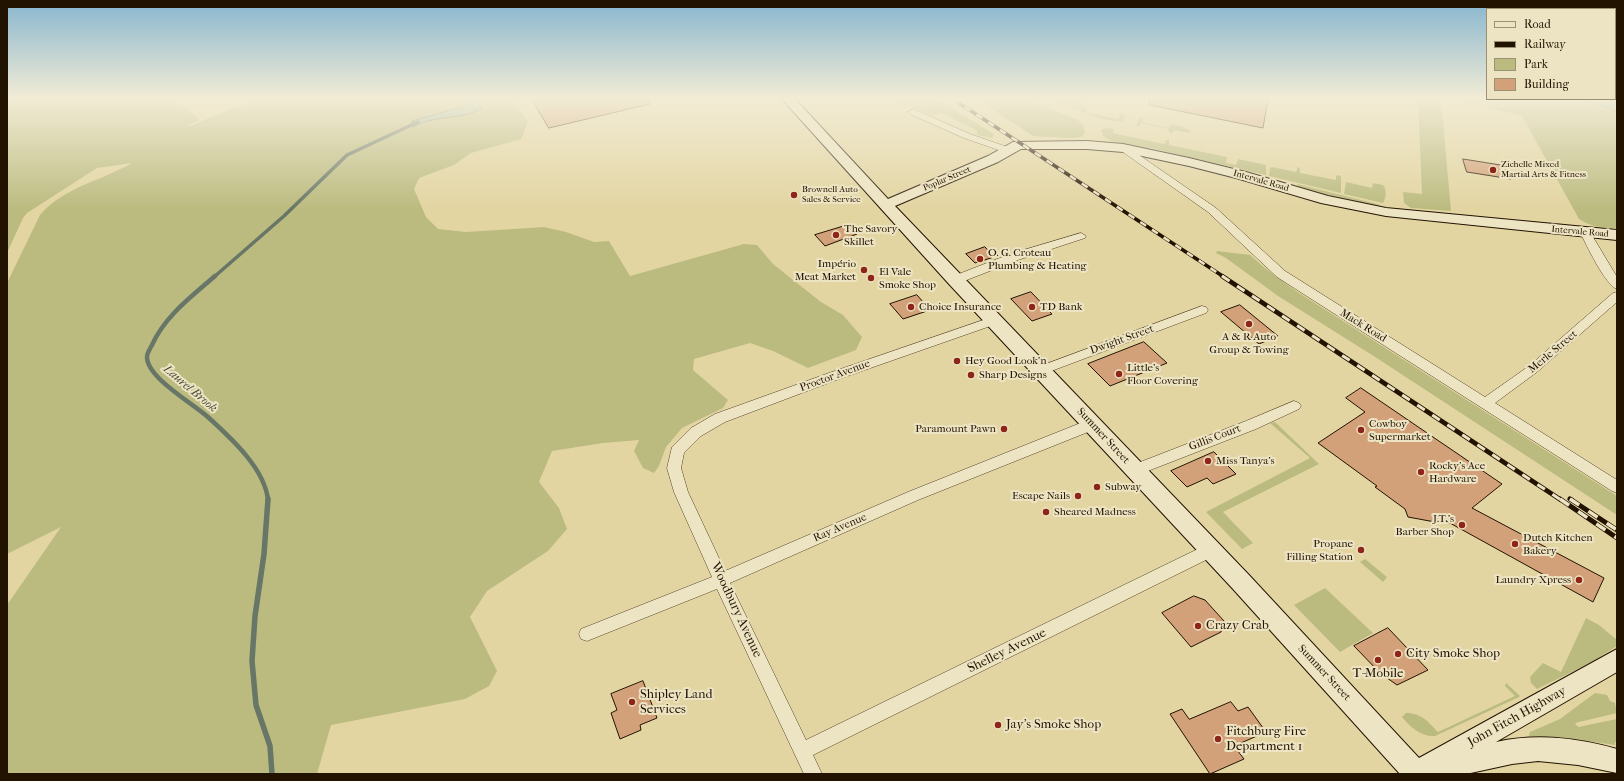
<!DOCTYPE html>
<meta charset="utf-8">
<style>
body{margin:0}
#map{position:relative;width:1624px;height:781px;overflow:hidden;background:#e3d5a2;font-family:"IM FELL French Canon",serif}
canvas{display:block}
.frame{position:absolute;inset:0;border:8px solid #221200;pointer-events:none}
.legend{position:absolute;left:1486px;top:8px;width:130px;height:92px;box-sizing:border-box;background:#ede4c3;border:1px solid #9c9075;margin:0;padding:5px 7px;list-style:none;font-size:12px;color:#221200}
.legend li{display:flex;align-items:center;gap:8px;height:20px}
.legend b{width:20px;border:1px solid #9c9075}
</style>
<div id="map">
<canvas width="1624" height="781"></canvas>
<div class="frame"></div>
<ul class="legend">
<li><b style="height:5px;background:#ede4c3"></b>Road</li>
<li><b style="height:5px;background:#221200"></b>Railway</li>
<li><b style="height:11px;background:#bbbb80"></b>Park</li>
<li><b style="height:11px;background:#d3a179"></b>Building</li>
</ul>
</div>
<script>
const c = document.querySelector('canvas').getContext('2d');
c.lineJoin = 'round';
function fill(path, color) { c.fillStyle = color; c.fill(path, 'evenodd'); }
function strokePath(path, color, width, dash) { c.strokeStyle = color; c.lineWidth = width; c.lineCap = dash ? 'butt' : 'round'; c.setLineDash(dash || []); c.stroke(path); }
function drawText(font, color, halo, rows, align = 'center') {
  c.font = font + ' "IM FELL French Canon",serif'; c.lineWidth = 4; c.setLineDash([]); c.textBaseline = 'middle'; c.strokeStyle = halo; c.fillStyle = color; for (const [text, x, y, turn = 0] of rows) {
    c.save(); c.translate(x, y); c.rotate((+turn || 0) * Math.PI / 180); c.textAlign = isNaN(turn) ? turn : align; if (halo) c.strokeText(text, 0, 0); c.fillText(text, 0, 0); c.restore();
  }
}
fill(new Path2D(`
 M7 99H175L200 120 188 125 190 126 254 99H466L467 104 465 106 413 121 414 127 428 121 481 109 479 99H515V103L528 122 521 139 471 153 454 165 419 178 414 189 426 217 438 229 466 232 544 227 566 232 594 242 609 241 630 276 744 244 757 245 773 264 821 302 843 315 862 337 856 350 808 368 773 351 750 343 694 359 693 370 728 400 723 408 682 428 666 447 659 466 654 473 643 468 634 451 639 440 603 443 552 451 539 482 559 508 567 529 548 551 487 591 470 617 497 671 489 686 465 699 331 725 317 774H7V605L61 527 7 554V283L40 215C64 187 101 181 132 163L97 168 27 213 23 218 7 253Z
 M890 99H937L994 134 992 138 977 135V131L974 129 941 113 932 116 913 107 898 105Z
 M977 99H1027L1078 120 1083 125 1085 133 1081 137 1071 138 1033 136Z
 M1047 99H1085L1083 106 1087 108 1086 112 1118 119 1121 114 1126 116 1122 122 1102 119Z
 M1418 99H1441L1451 211 1411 208 1404 203 1403 192 1422 194Z
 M1453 99H1583L1617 111V228C1602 228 1591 227 1579 219L1522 116Z
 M1140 117 1143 118 1142 122 1169 128 1171 124 1177 125 1190 130V133L1174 130 1172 133 1168 132 1169 129 1141 123 1138 127 1136 126Z
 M1106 128 1114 129 1113 133 1164 144 1166 140H1169V145L1227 157 1226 163 1236 165 1238 159 1266 165V175L1155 149 1113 142 1103 136 1101 130Z
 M1272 167 1296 172 1298 167 1300 168V173L1336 180V176L1339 175 1341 177V193L1269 176 1270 168Z
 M1346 182 1372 188 1373 183 1383 185C1387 189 1386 199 1383 203L1344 194Z
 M1297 184 1381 205C1370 208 1312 194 1301 189 1298 187 1298 187 1297 184Z
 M1217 251 1250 255 1266 269 1296 291 1617 496V515L1372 355 1278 296 1226 258 1216 253Z
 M1275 422 1319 464 1223 512 1253 543 1242 549 1206 512 1310 458 1270 423Z
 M1365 559 1387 577 1383 582 1360 562Z
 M1325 588 1373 633 1340 652 1294 605Z
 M1586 618 1599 625 1617 640V646L1592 662 1537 689 1531 683 1530 677 1543 663 1561 672Z
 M1506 683 1520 696 1519 697 1435 736C1421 737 1410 727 1402 717L1406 713C1422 713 1428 722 1438 732L1515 696 1505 686Z
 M1595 693 1607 695 1610 701 1615 703 1617 713 1575 723 1578 727 1617 719V742H1615V745L1560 737 1529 736 1530 732 1560 719Z`), '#bbbb80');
const water = new Path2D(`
 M466 99H479L481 109C464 118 446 116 428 121 423 122 418 125 413 127L412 121 465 106 467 103Z
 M1583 99H1617V111Z`);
fill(water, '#95b8aa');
strokePath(water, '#677666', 1);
strokePath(new Path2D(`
 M214 277 284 216 347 155 418 122`), '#677666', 3.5);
strokePath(new Path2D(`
 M215 276C191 297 165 316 152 345 150 349 147 353 147 357 147 378 194 404 209 418 231 438 265 469 268 500`), '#677666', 4.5);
strokePath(new Path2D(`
 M268 499 264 554 255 616 252 661 256 705 270 746 272 774`), '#677666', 5.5);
const building = new Path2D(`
 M532 99H649L650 104 549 128Z
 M1150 99H1268L1263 128 1150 105Z
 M1463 159 1507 166 1511 179 1467 172Z
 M848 225 857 234 825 246 815 235Z
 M985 247 994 257 975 263 966 254Z
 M1031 292 1052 314 1032 321 1011 299Z
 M917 295 930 310 903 319 890 304Z
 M1240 305 1278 336 1259 344 1221 312Z
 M1144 342 1167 363 1110 386 1088 364Z
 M1361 388 1502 484 1472 508 1604 578 1593 602 1439 517 1435 522 1408 517 1405 509 1375 487 1377 486 1318 443 1365 412 1346 398Z
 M1214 452 1236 474 1213 484 1207 478 1187 487 1171 471Z
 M1194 596 1205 600 1224 621 1221 632 1191 647 1162 613Z
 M1388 628 1428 670 1397 685 1380 673 1354 646Z
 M643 681 657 718 640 725 641 730 620 739 611 713 617 710 611 694Z
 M1231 702 1238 711 1248 707 1266 732 1234 746 1244 759 1210 774 1170 714 1182 709 1189 719Z`);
fill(building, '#d3a179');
strokePath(building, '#221200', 1);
const street = new Path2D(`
 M913 109 970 134 1010 148 1012 150 1007 153 964 138 910 114 908 112Z
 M1123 145 1126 146 1216 208 1285 271 1485 397 1529 366 1613 293 1617 292V302L1537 372 1495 403 1617 480V493L1612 491 1277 277 1208 212 1120 150 1118 148 1120 146Z
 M1585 229 1590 232 1617 277V289C1605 285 1586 244 1580 232Z
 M1081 233 1086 236 1085 238 1018 260 959 283H951L949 280 951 277 1010 254Z
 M1202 306 1206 307 1208 310 1206 313 1046 373 1042 375 1038 373 1036 370 1038 367Z
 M995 316 999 317 1001 320 999 323 839 379 725 422 701 436 684 453 681 468 688 492 725 571 908 492 1088 420 1093 419 1098 420 1100 424 1098 428 918 500 730 583 806 740 1206 545 1211 544 1216 545 1219 550 1216 555 813 755 822 774H804L717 589 587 641 581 639 579 634 581 629 712 577 674 492 667 468 672 447 691 428 715 414 829 373Z
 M1294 401 1299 403 1301 406 1299 409 1256 429 1135 476 1130 474 1128 470 1130 466 1246 421Z`);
const secondary = new Path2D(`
 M782 99H795L888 199 988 156 1013 142 1087 141 1123 144 1189 158 1246 172 1328 196 1386 208 1617 230V240L1386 216 1321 203 1236 178 1189 166 1123 152 1087 149H1021L998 162 895 206 1249 575 1419 758 1617 649V672L1496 742C1538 733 1577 738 1617 749V773L1578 765 1538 761 1512 764 1466 774H1400L1233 589 949 284Z`);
strokePath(street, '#524328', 1);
strokePath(secondary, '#221200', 2);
fill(street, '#ede4c3');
fill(secondary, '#ede4c3');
const railFar2 = new Path2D(`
 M953 99 1224 277`);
const railFar1 = new Path2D(`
 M1222 276 1561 500
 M1570 499 1572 500`);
const rail = new Path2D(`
 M1560 499 1617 538
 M1570 499 1617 530`);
strokePath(railFar2, '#221200', 3.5);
strokePath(railFar1, '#221200', 4.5);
strokePath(rail, '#221200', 5);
strokePath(railFar2, '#ede4c3', 2.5, [7]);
strokePath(railFar1, '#ede4c3', 3, [9]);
strokePath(rail, '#ede4c3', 3.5, [11]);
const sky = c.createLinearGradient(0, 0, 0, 209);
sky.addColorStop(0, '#87b6cf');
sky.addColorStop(0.47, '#f2ecd5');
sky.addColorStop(1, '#f2ecd500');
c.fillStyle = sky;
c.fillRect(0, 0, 1624, 209);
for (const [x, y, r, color] of [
 [1493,170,4,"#8f2418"],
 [794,195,4,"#8f2418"],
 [836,235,4,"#8f2418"],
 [980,259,4,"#8f2418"],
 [864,270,4,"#8f2418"],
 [871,278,4,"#8f2418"],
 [911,307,4,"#8f2418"],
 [1032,307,4,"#8f2418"],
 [1249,324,4,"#8f2418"],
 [957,361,4,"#8f2418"],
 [1119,374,4,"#8f2418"],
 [971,375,4,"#8f2418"],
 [1004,429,4,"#8f2418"],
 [1361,430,4,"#8f2418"],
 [1208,461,4,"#8f2418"],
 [1421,472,4,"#8f2418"],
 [1097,487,4,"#8f2418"],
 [1078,496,4,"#8f2418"],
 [1046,512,4,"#8f2418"],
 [1462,525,4,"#8f2418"],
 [1515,544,4,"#8f2418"],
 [1361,550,4,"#8f2418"],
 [1579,580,4,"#8f2418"],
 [1198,626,4,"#8f2418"],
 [1398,654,4,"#8f2418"],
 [1378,660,4,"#8f2418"],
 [632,702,4,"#8f2418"],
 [998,725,4,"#8f2418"],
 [1218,739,4,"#8f2418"]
]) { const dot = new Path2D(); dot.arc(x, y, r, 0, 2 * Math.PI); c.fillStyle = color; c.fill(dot); strokePath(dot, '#ede4c3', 1.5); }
drawText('9px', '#221200', '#ede4c3', [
 ["Zichelle Mixed",1501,165],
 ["Martial Arts & Fitness",1501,175],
 ["Brownell Auto",802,190],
 ["Sales & Service",802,200]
], 'left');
drawText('9px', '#221200', '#ede4c3', [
 ["Poplar Street",947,179,-23],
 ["Intervale Road",1261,181,16],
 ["Intervale Road",1580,232,5]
]);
drawText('11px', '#221200', '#ede4c3', [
 ["The Savory",844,229],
 ["Skillet",844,242],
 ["O. G. Croteau",988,253],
 ["Plumbing & Heating",988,266],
 ["Império",856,264,"right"],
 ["Meat Market",856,277,"right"],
 ["El Vale",879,272],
 ["Smoke Shop",879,285],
 ["Choice Insurance",919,307],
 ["TD Bank",1040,307],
 ["A & R Auto",1249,337,"center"],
 ["Group & Towing",1249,350,"center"],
 ["Hey Good Look'n",965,361],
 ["Little's",1127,368],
 ["Floor Covering",1127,381],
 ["Sharp Designs",979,375],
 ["Cowboy",1369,424],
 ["Supermarket",1369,437],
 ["Paramount Pawn",996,429,"right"],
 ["Miss Tanya's",1216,461],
 ["Rocky's Ace",1429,466],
 ["Hardware",1429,479],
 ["Subway",1105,487],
 ["Escape Nails",1070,496,"right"],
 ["Sheared Madness",1054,512],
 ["J.T.'s",1454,519,"right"],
 ["Barber Shop",1454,532,"right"],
 ["Dutch Kitchen",1523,538],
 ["Bakery",1523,551],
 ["Propane",1353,544,"right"],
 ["Filling Station",1353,557,"right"],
 ["Laundry Xpress",1571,580,"right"]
], 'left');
drawText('11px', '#221200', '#ede4c3', [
 ["Mack Road",1363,326,32],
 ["Dwight Street",1122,340,-20],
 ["Merle Street",1553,352,-40],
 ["Proctor Avenue",835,376,-20],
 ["Summer Street",1103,436,47],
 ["Gillis Court",1215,438,-21],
 ["Ray Avenue",840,528,-23],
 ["Summer Street",1324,673,47]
]);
drawText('italic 12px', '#4a4c3c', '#ede4c3', [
 ["Laurel Brook",190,389,40]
]);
drawText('13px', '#221200', '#ede4c3', [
 ["Woodbury Avenue",736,610,65],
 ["Shelley Avenue",1007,651,-26],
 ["John Fitch Highway",1517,717,-29]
]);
drawText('13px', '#221200', '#ede4c3', [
 ["Crazy Crab",1206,626],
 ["City Smoke Shop",1406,654],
 ["T-Mobile",1378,674,"center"],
 ["Shipley Land",640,695],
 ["Services",640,710],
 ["Jay's Smoke Shop",1006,725],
 ["Fitchburg Fire",1226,732],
 ["Department 1",1226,747]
], 'left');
</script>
